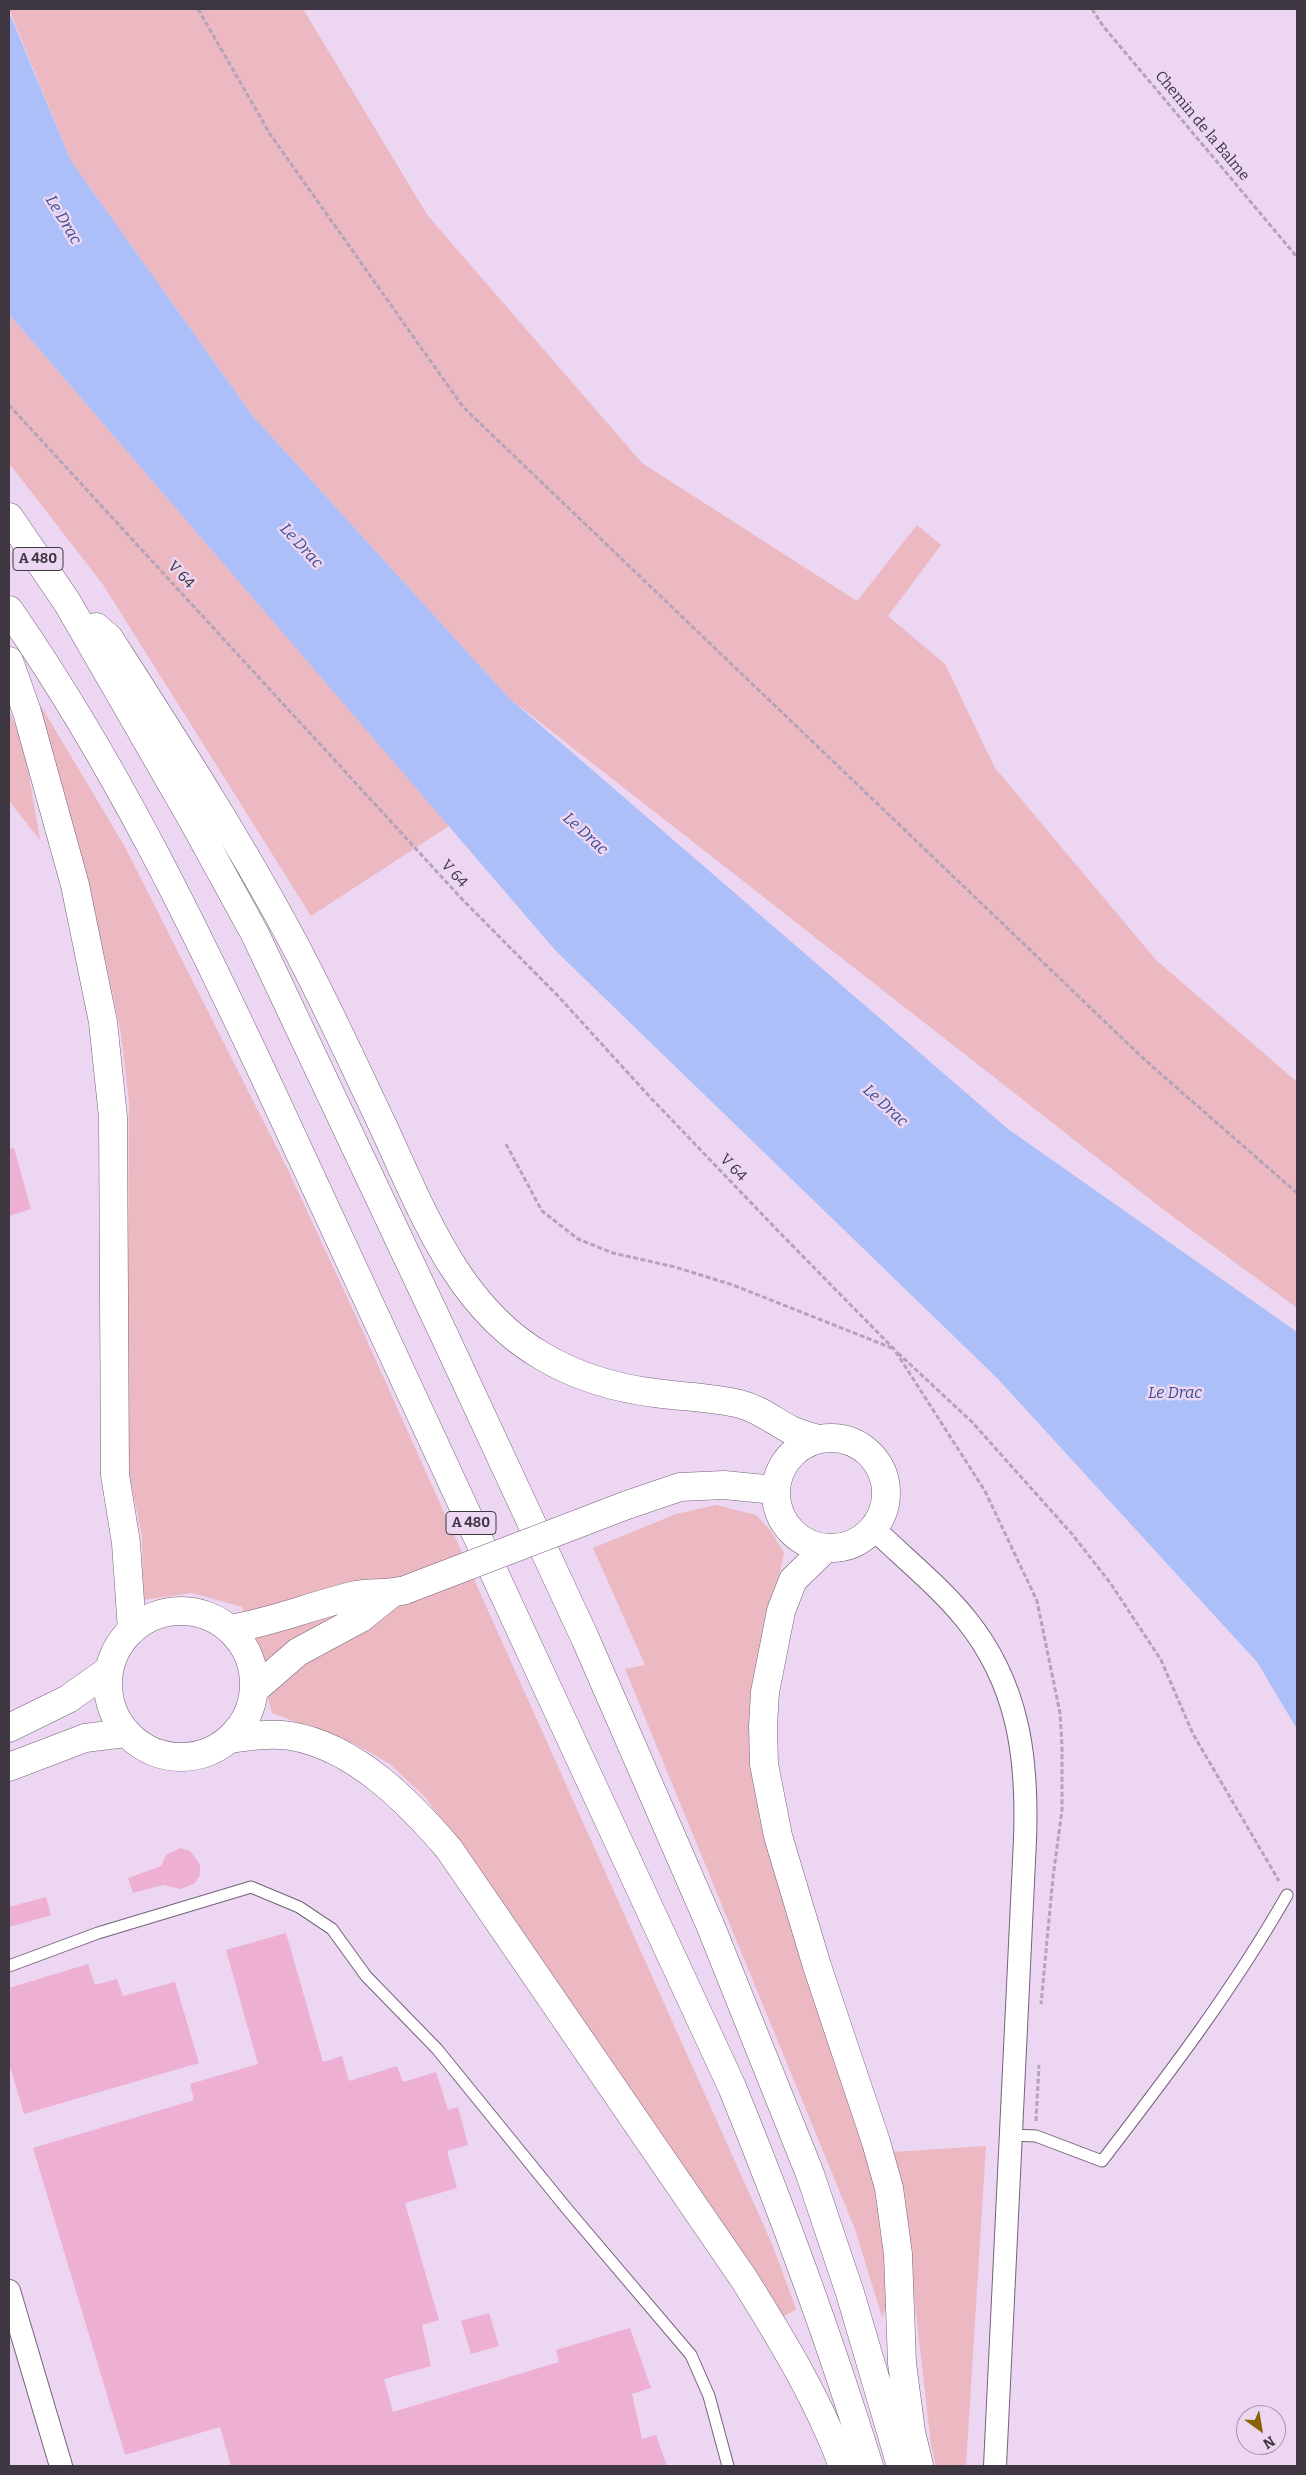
<!DOCTYPE html>
<style>
body{margin:0}
#map{position:relative;width:1306px;height:2475px;overflow:hidden;background:#ecd6f1;font-family:Bitter,serif}
canvas{display:block}
.frame{position:absolute;inset:0;border:10px solid #3e3641;pointer-events:none}
.north{position:absolute;left:1236px;top:2405px;width:50px;height:50px;box-sizing:border-box;background:#ecd6f1;border:1px solid #a696ab;border-radius:50%;rotate:148deg;font-size:14px;font-weight:700;line-height:20px;text-align:center;color:#3e3641}
.north::after{content:'';display:block;margin:auto;width:18px;height:22px;background:#8a6202;clip-path:polygon(50% 0,100% 100%,50% 72%,0 100%)}
</style>
<div id="map">
<canvas width="1306" height="2475"></canvas>
<div class="frame"></div>
<div class="north">N</div>
</div>
<script>
const c = document.querySelector('canvas').getContext('2d');
c.lineJoin = 'round';
function fill(path, color) { c.fillStyle = color; c.fill(path, 'evenodd'); }
function strokePath(path, color, width, dash) { c.strokeStyle = color; c.lineWidth = width; c.lineCap = dash ? 'butt' : 'round'; c.setLineDash(dash || []); c.stroke(path); }
function drawText(font, color, halo, rows, align = 'center') {
  c.font = font + ' Bitter,serif'; c.lineWidth = 5; c.setLineDash([]); c.textBaseline = 'middle'; c.strokeStyle = halo; c.fillStyle = color; for (const [text, x, y, turn = 0] of rows) {
    c.save(); c.translate(x, y); c.rotate((+turn || 0) * Math.PI / 180); c.textAlign = isNaN(turn) ? turn : align; if (halo) c.strokeText(text, 0, 0); c.fillText(text, 0, 0); c.restore();
  }
}
fill(new Path2D(`
 M9 9H303L428 216 642 463 857 601 917 525 941 545 888 616 945 664 995 768 1156 960 1297 1082V1308L1164 1210 509 698 252 415 71 161Z
 M9 314 449 826 311 916 104 586 9 463Z
 M29 686 125 847 288 1170 360 1325 772 2244 796 2309 779 2319 487 1882 425 1797 390 1764 357 1745 272 1713 242 1607 192 1593 143 1600 142 1537 130 1478 127 1421 129 1102 121 1034 106 962Z
 M9 711 24 746 40 840 9 801Z
 M716 1505 756 1515 770 1530 784 1553 764 1643 753 1757 885 2214 890 2297 882 2317 855 2229 625 1669 645 1665 593 1548 676 1514Z
 M986 2146 966 2466H936L931 2445 913 2287 892 2152Z`), '#ecb8c1');
fill(new Path2D(`
 M9 12 71 161 252 415 509 698 1008 1129 1297 1332V1729L1257 1662 997 1378 556 951 9 314Z`), '#acbff8');
fill(new Path2D(`
 M14 1148 31 1209 9 1216V1149Z
 M180 1848 190 1851 200 1864V1875L195 1883 181 1889 163 1885 133 1893 128 1878 161 1866 166 1855Z
 M46 1897 51 1915 9 1927V1907Z
 M286 1933 323 2062 342 2056 349 2081 397 2066 403 2082 436 2072 448 2110 458 2107 468 2145 447 2151 457 2188 405 2203 439 2320 422 2325 431 2366 384 2379 393 2412 559 2362 556 2350 630 2328 651 2388 632 2394 642 2439 656 2435 667 2466H231L220 2427 125 2455 33 2148 194 2100 190 2084 258 2064 226 1950Z
 M88 1964 95 1985 117 1979 123 1996 175 1982 199 2063 24 2114 9 2063V1988Z
 M489 2313 499 2346 471 2354 461 2321Z`), '#edb0d3');
const lane = new Path2D(`
 M9 1966 98 1933 251 1887 299 1907 332 1929 366 1976 437 2049 567 2209 691 2355 709 2396 728 2466
 M1011 2135 1036 2136 1102 2161C1168 2075 1233 1990 1287 1895`);
const street = new Path2D(`
 M873 1528C904 1558 939 1586 965 1618 1019 1684 1028 1758 1025 1840L995 2466
 M9 2291 61 2466`);
const secondary = new Path2D(`
 M776 1493a55 55 0 1 1 110 0a55 55 0 1 1-110 0Z
 M627 1505 680 1487 724 1485 775 1490
 M108 1684a73 73 0 1 1 146 0a73 73 0 1 1-146 0Z
 M230 1629C273 1622 313 1605 356 1595 372 1592 388 1595 405 1590
 M254 1690 298 1652 361 1618 391 1594
 M9 1728 68 1699 109 1670
 M9 1767 85 1738 126 1733`);
const highway = new Path2D(`
 M9 517 67 602 192 819 255 934 447 1341 585 1638 711 1927 810 2174 850 2293 901 2466
 M9 610C114 761 195 928 273 1095L732 2087C783 2212 829 2337 869 2466
 M96 627 109 638C175 741 241 843 298 951 328 1008 355 1067 383 1126 422 1210 457 1307 542 1356 577 1377 615 1388 655 1393 683 1397 712 1397 740 1404 759 1409 774 1421 791 1430 799 1434 809 1436 818 1439
 M9 661 27 712 75 885 103 1022 113 1117 115 1475 126 1543 132 1630
 M826 1548 793 1580 781 1611 765 1692 763 1726 764 1764 778 1836 817 1966 876 2142 889 2188 898 2254 902 2363 911 2432 919 2465
 M230 1739C250 1736 270 1733 291 1736 355 1747 409 1802 449 1849L744 2279C782 2340 818 2399 843 2466`);
strokePath(lane, '#75627a', 13);
strokePath(street, '#75627a', 24);
strokePath(secondary, '#75627a', 29);
strokePath(highway, '#75627a', 29);
strokePath(new Path2D(`
 M198 9 270 134 463 407 1145 1060 1297 1193
 M1092 9 1103 26 1297 257
 M9 405 461 898 558 996 649 1096 780 1233 894 1349 985 1491 1037 1601 1060 1713 1062 1746V1810L1053 1877 1041 2004
 M506 1144 542 1211 578 1239 613 1253 675 1267 733 1285 892 1348
 M898 1353 972 1422 1072 1534 1111 1584 1161 1660 1193 1734 1279 1881
 M1036 2121 1039 2065`), '#b4a3b9', 3, [5, 2.5]);
strokePath(lane, '#fff', 11);
strokePath(street, '#fff', 22);
strokePath(secondary, '#fff', 28);
strokePath(highway, '#fff', 28);
const secondaryBridge = new Path2D(`
 M405 1590 627 1505`);
strokePath(secondaryBridge, '#75627a', 29, []);
strokePath(secondaryBridge, '#fff', 28);
for (const [x, y, w] of [
 [38,559,50],
 [471,1523,50]
]) { const box = new Path2D(); box.roundRect(x - w / 2, y - 11.5, w, 23, 4); c.fillStyle = '#ecd6f1'; c.fill(box); strokePath(box, '#3e3641', 1); }
drawText('bold 14px', '#3e3641', null, [
 ["A 480",38,559],
 ["A 480",471,1523]
]);
drawText('15px', '#3e3641', '#ecd6f1', [
 ["Chemin de la Balme",1202,126,50],
 ["V 64",181,575,47],
 ["V 64",454,874,48],
 ["V 64",733,1168,46]
]);
drawText('italic 16px', '#3d4e92', '#ecd6f1', [
 ["Le Drac",63,220,59],
 ["Le Drac",301,546,47],
 ["Le Drac",585,834,42],
 ["Le Drac",885,1106,42],
 ["Le Drac",1175,1394]
]);
</script>
